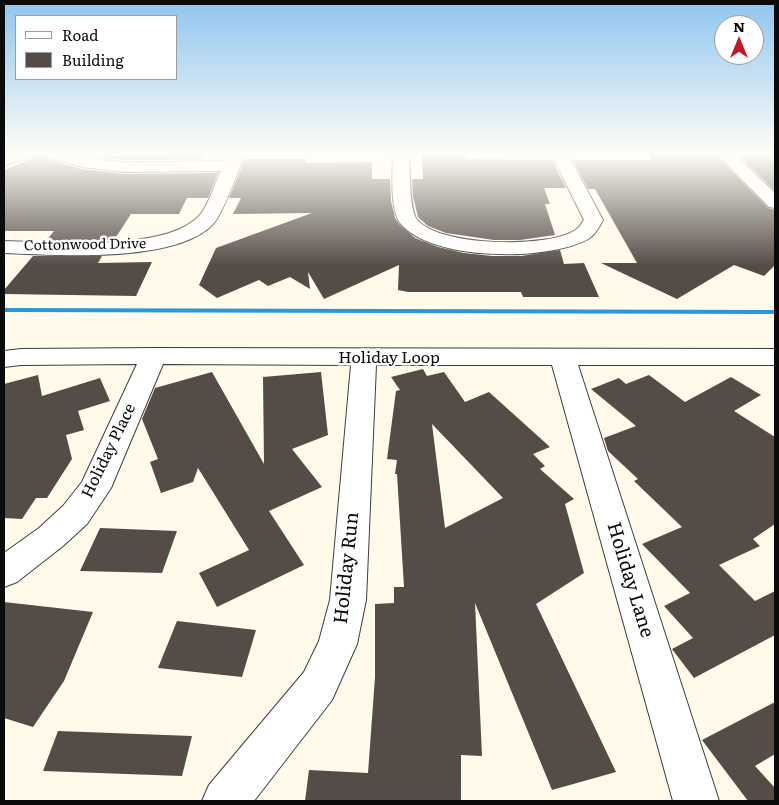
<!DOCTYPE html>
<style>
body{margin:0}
#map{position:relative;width:779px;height:805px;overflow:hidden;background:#fffaea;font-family:Literata,serif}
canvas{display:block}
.frame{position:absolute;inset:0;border:5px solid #0b0b0b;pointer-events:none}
.legend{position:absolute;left:15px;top:15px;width:162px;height:65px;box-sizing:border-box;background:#fff;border:1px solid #9d9d9d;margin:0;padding:6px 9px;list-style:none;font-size:15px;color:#0b0b0b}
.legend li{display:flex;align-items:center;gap:10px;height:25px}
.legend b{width:25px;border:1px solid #9d9d9d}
.north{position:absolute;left:714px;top:15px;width:50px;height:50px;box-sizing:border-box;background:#fff;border:1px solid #9d9d9d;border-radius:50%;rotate:0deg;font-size:14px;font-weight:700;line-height:20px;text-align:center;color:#0b0b0b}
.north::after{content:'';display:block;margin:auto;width:18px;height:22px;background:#ca1522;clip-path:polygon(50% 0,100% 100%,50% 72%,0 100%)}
</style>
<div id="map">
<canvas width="779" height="805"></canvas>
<div class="frame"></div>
<ul class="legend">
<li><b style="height:6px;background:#fff"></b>Road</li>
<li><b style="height:14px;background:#554c47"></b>Building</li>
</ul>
<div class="north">N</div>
</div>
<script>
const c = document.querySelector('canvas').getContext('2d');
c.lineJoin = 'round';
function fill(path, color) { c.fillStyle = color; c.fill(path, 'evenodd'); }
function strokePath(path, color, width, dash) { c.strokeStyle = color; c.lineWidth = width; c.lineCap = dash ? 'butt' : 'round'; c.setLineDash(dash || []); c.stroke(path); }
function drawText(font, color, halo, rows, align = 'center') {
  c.font = font + ' Literata,serif'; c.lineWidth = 5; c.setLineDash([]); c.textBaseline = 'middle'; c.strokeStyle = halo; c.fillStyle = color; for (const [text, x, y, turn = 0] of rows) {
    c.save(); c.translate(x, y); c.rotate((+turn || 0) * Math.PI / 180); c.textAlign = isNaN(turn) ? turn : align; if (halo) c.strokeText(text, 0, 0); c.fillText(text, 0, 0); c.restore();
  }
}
fill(new Path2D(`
 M4 308 775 310V314L4 312Z`), '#2798dc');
fill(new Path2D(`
 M36 153H42L45 158 81 169 124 174 218 173 208 198H187L179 214H131L114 240 46 241 54 231H4V170L33 158Z
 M69 153H205L202 159H225L125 160Z
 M422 153H465L466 159 552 160 566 188H544L550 204H545L555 235 520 240H494L446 233 428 226 418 217 413 196 412 179H423Z
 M648 153H714L768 208 775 210V265L764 276 734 265 677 299 601 263H637L595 189H588L573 160H651Z
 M736 153H775V191Z
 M245 159H307L306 163 372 162V179H390L391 201 395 218 400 225 415 238 438 247 464 253 492 256H521L560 250 564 264 584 263 599 297H523L521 292H408L398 290 399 265 324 299 308 272 310 289 290 277 268 286 259 280 217 298 199 285 216 248 312 213 233 214 241 198H229Z
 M33 256H102L98 263 152 262 136 296 4 294V290Z
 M423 369 427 376 444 372 465 402 489 392 550 447 533 454 545 466 540 469 574 499 565 504 584 573 536 604 616 772 552 790 475 603 482 756 461 755V801H305L309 770 368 773 375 677V604L394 603V587H404L397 474H395L397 460 387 459 396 391 400 390 391 377ZM432 424 503 498 445 528Z
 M212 372 264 464 263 377 321 372 328 435 292 449 322 487 269 511 304 565 217 607 199 573 249 550 198 468 193 482 161 493 150 462 158 459 142 419 155 388Z
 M38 375 42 396 100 378 110 401 78 411 84 430 66 435 72 459 47 498H36L22 519 4 518V384Z
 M649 375 685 402 731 377 761 395 734 411 775 437V524L753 539 760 546 719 565 755 601 775 591V635L694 678 672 649 693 638 664 606 690 593 642 544 682 527 634 481 638 479 608 451 604 438 636 426 591 389 619 378 626 384Z
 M100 528 177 531 162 573 80 571Z
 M4 602 93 612 64 681 33 727 4 718Z
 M177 621 256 630 242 677 158 668Z
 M775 702V754L755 766 775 788V801H748L702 740Z
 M58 731 192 736 182 776 43 771Z`), '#554c47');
const minor = new Path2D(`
 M11 153H34L32 156 4 166V156Z
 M44 153C72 153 97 161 125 162 158 163 192 161 226 161L229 153H245C239 169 224 211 214 223 178 264 55 255 4 253V241C51 242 166 252 199 216 208 207 215 183 221 171L124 172 82 167 46 156Z
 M393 153H409C410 168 409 206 416 218 435 247 551 249 577 229 580 227 582 222 584 220L551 153H567L603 220C600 226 595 234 590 238 550 262 432 261 401 224 389 211 393 170 393 153Z
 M716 153H733L775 193V208L769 207Z
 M154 348 775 349V365H578L719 801H673L552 365H376L366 600 357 644 332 700 254 801H202L209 785 304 672 319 641 330 600 351 365 163 364 111 488 87 524 63 546 17 582 4 587V553L39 528 63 506 82 482 137 364 21 365 4 367V351L21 349Z`);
strokePath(minor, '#3e3e3e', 2);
fill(minor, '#fff');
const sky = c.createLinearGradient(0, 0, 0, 266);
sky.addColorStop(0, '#8ec5f0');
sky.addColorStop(0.58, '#fffdf6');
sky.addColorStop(1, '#fffdf600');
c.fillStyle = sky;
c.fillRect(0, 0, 779, 266);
drawText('14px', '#0b0b0b', '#fff', [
 ["Cottonwood Drive",85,245,-1]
]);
drawText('16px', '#0b0b0b', '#fff', [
 ["Holiday Loop",389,358],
 ["Holiday Place",109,451,-64]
]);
drawText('19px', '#0b0b0b', '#fff', [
 ["Holiday Run",347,568,-84],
 ["Holiday Lane",630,580,73]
]);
</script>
